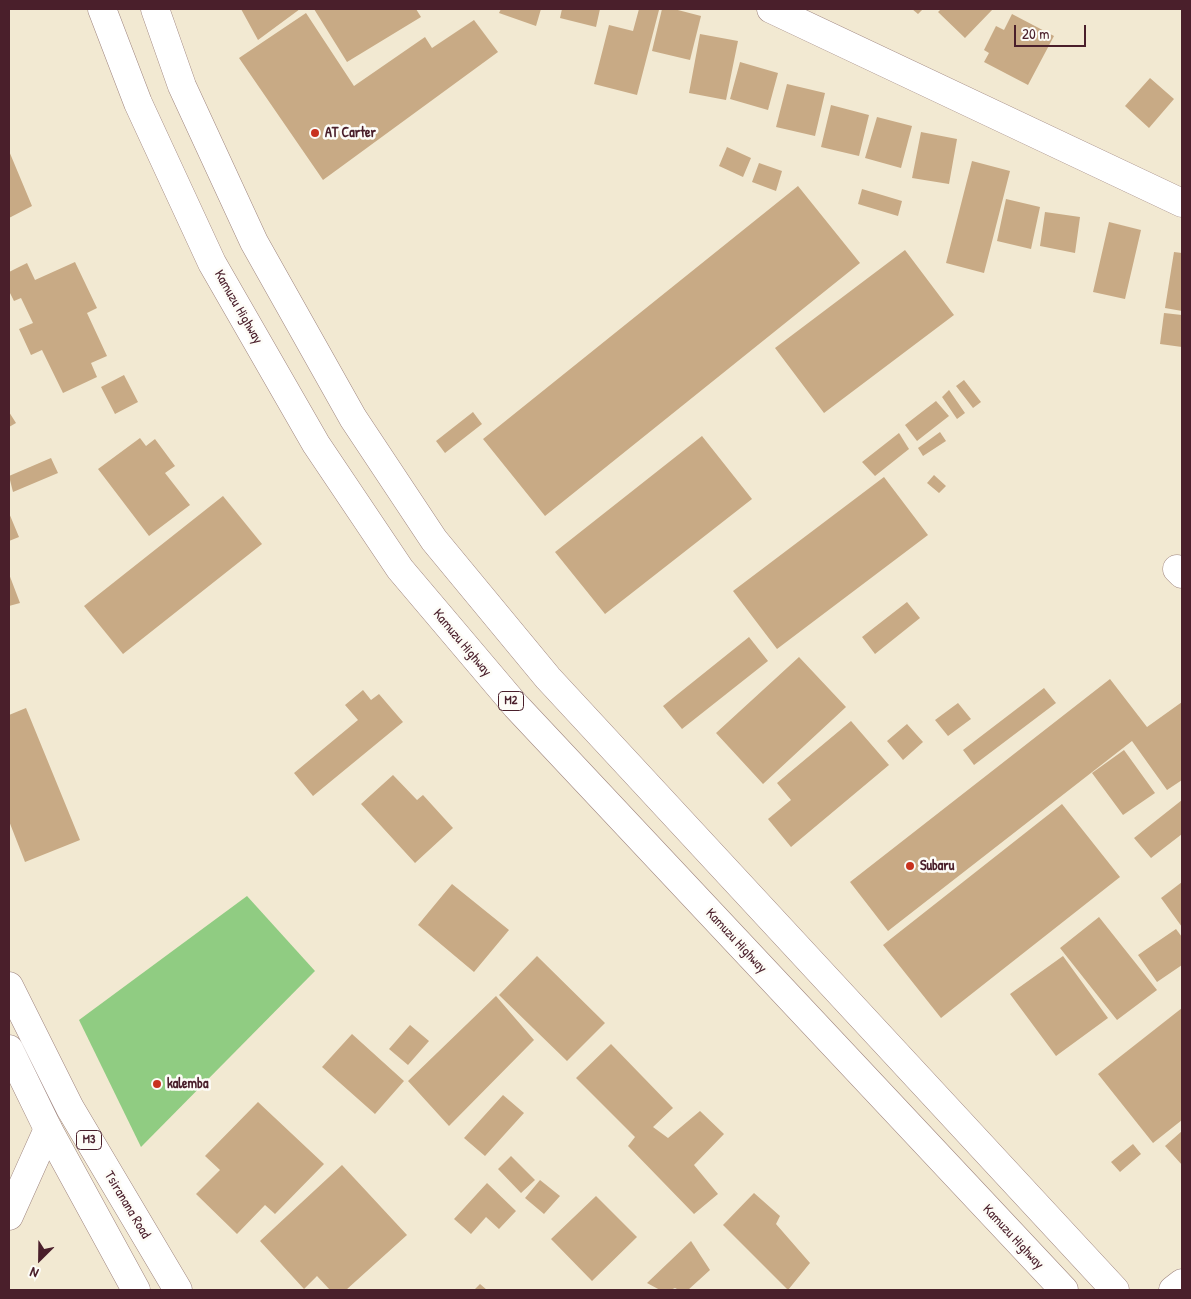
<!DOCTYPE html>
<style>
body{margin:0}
#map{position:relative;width:1191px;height:1299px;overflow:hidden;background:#f2e9d2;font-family:"Patrick Hand",sans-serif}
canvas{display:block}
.frame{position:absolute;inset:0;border:10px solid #4a1f2b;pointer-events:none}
.north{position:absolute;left:15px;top:1234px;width:50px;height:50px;-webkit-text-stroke:4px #fdfcf7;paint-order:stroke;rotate:203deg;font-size:14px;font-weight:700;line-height:20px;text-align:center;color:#4a1f2b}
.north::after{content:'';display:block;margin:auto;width:18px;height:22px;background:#4a1f2b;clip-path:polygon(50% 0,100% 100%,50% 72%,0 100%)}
.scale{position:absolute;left:1014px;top:25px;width:72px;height:22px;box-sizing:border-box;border:2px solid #4a1f2b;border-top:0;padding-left:6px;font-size:15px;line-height:18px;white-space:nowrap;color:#4a1f2b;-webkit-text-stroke:4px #fdfcf7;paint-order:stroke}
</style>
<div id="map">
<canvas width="1191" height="1299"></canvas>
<div class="frame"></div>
<div class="north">N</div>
<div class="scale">20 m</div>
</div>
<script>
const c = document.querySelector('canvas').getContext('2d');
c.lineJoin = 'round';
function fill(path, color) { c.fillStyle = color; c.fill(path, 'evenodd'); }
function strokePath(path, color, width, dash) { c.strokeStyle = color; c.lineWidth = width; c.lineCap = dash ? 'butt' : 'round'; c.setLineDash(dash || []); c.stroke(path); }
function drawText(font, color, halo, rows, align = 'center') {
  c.font = font + ' "Patrick Hand",sans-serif'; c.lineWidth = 5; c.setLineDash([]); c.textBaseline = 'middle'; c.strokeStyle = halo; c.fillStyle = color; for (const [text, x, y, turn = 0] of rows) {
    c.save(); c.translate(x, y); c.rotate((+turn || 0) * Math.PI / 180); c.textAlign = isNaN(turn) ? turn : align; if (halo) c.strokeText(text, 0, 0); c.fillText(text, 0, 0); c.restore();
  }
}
fill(new Path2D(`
 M247 896 315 971 141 1147 79 1020Z`), '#90cc82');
fill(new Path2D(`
 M241 9H300L258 40Z
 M314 9H416L421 17 347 62Z
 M501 9H541L536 26 499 13Z
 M562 9H600L596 27 560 18Z
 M639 9 659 10 637 95 594 84 609 25 633 31Z
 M662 9H674L701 16 690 60 652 51Z
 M912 9H923L918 14Z
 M941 9H993L965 38 938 12Z
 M306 13 354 86 425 37 432 48 474 20 498 52 323 180 239 58Z
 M1012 14 1054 36 1028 85 984 62 989 53 984 50 996 26 1004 30Z
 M700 34 738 41 726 100 689 93Z
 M740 62 778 73 768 110 730 99Z
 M1150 78 1174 99 1149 128 1125 106Z
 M787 84 825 93 815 136 776 127Z
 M831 105 869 115 859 156 821 147Z
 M877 117 912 126 901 168 865 158Z
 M921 132 957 139 949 184 912 178Z
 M727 147 751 158 743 177 719 166Z
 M9 151 32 206 9 218Z
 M972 161 1010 171 984 273 946 263Z
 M759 163 782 171 776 191 752 182Z
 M798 186 860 263 545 516 483 439Z
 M862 189 902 201 898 216 858 204Z
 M1006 199 1040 207 1031 249 997 241Z
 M1045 212 1080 217 1075 253 1040 246Z
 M1109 222 1141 230 1125 299 1093 292Z
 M905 250 954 315 824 413 775 348Z
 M1174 252 1182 253V311L1165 308Z
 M75 262 97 308 87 313 107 356 91 363 97 377 63 393 42 350 31 355 19 329 33 323 21 298 14 301 9 291V272L27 263 35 280Z
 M1164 313 1182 315V347L1160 344Z
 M124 375 138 402 115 414 101 387Z
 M964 380 981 402 973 408 956 386Z
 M949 390 965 413 957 419 942 397Z
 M936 401 949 416 917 441 905 425Z
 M9 412 16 423 9 427Z
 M473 412 482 424 445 453 436 441Z
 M940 432 946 441 923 456 918 448Z
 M899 433 909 449 875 476 862 462Z
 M702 436 752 499 605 614 555 552Z
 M140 438 146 446 155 439 175 466 165 473 190 505 149 536 98 469Z
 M51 458 58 473 13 492 9 476Z
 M934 475 946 486 939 493 927 483Z
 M884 477 928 535 777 649 733 591Z
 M223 496 262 544 123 654 84 606Z
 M9 513 19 537 9 541Z
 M9 574 20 603 9 606Z
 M907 602 920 618 875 654 862 637Z
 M749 637 768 661 682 729 663 706Z
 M799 657 846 707 763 784 716 733Z
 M1110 679 1147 727 1182 702V780L1167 790 1132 741 888 931 850 882Z
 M1044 688 1056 703 974 765 963 750Z
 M363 690 371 700 379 694 403 722 313 796 294 773 358 720 345 705Z
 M958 703 971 719 948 736 935 720Z
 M26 708 80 840 25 862 9 821V715Z
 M851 721 889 765 791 847 768 819 791 800 777 783Z
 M907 724 923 742 903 760 887 741Z
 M1124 750 1155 793 1123 815 1092 773Z
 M393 775 417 800 423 795 453 828 415 863 361 804Z
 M1182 800V834L1151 858 1134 838Z
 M1062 804 1120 877 941 1018 883 945Z
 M1182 882V927L1161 898Z
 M452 884 509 930 474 972 418 925Z
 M1099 917 1157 990 1117 1020 1060 948Z
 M1176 929 1182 937V965L1157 982 1138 955Z
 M537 956 605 1023 567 1061 499 995Z
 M1063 956 1108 1018 1056 1056 1010 994Z
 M496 996 534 1040 449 1126 408 1081Z
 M1182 1008V1120L1153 1143 1098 1074Z
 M410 1025 429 1041 408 1065 389 1049Z
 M352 1034 404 1081 375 1114 322 1067Z
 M611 1044 673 1108 653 1127 668 1138 700 1111 724 1134 694 1165 718 1194 694 1214 628 1146 635 1137 576 1078Z
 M503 1095 524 1113 485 1156 464 1138Z
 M258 1102 324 1164 275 1214 265 1205 237 1234 196 1194 220 1170 205 1156Z
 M1182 1131V1165L1165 1146Z
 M1133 1144 1141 1154 1120 1172 1111 1162Z
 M511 1156 535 1180 521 1193 498 1169Z
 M342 1165 407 1235 346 1290H330L317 1276 304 1289 260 1241Z
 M540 1180 560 1196 544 1214 525 1198Z
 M487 1183 516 1211 499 1229 486 1217 471 1234 454 1219Z
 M754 1193 780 1216 776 1224 810 1263 788 1290 723 1225Z
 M596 1196 637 1237 592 1281 551 1239Z
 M691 1241 710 1270 688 1290H679L675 1288 670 1290H660L647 1283Z
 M480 1284 487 1290H474Z`), '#c8aa85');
const minor = new Path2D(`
 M771 9 1182 203
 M1177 569 1182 574
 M9 1216 48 1129
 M1173 1290 1182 1283`);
const highway = new Path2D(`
 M102 9 138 103 212 263 316 444 400 569 516 706 1064 1290
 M155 9 182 86 254 242 353 418 434 540 548 678 1115 1290
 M9 986 70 1108 178 1290
 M9 1049 48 1129 136 1290`);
strokePath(minor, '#9e847e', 29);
strokePath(highway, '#9e847e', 29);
strokePath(minor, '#fff', 28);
strokePath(highway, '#fff', 28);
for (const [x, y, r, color] of [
 [315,133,5,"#c8321e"],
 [910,866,5,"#c8321e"],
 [157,1084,5,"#c8321e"]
]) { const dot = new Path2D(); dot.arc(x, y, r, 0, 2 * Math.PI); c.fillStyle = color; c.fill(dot); strokePath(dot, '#fdfcf7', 2); }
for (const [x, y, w] of [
 [511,701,25],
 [89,1140,25]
]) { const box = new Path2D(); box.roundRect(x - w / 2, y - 9.5, w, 19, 4); c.fillStyle = '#fdfcf7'; c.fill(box); strokePath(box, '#4a1f2b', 1); }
drawText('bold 12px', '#4a1f2b', null, [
 ["M2",511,701],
 ["M3",89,1140]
]);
drawText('bold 14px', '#4a1f2b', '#fdfcf7', [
 ["AT Carter",325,133],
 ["Subaru",920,866],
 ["kalemba",167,1084]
], 'left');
drawText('14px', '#4a1f2b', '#fdfcf7', [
 ["Kamuzu Highway",238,307,60],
 ["Kamuzu Highway",462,643,50],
 ["Kamuzu Highway",736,941,47],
 ["Tsiranana Road",127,1205,59],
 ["Kamuzu Highway",1013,1237,47]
]);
</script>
